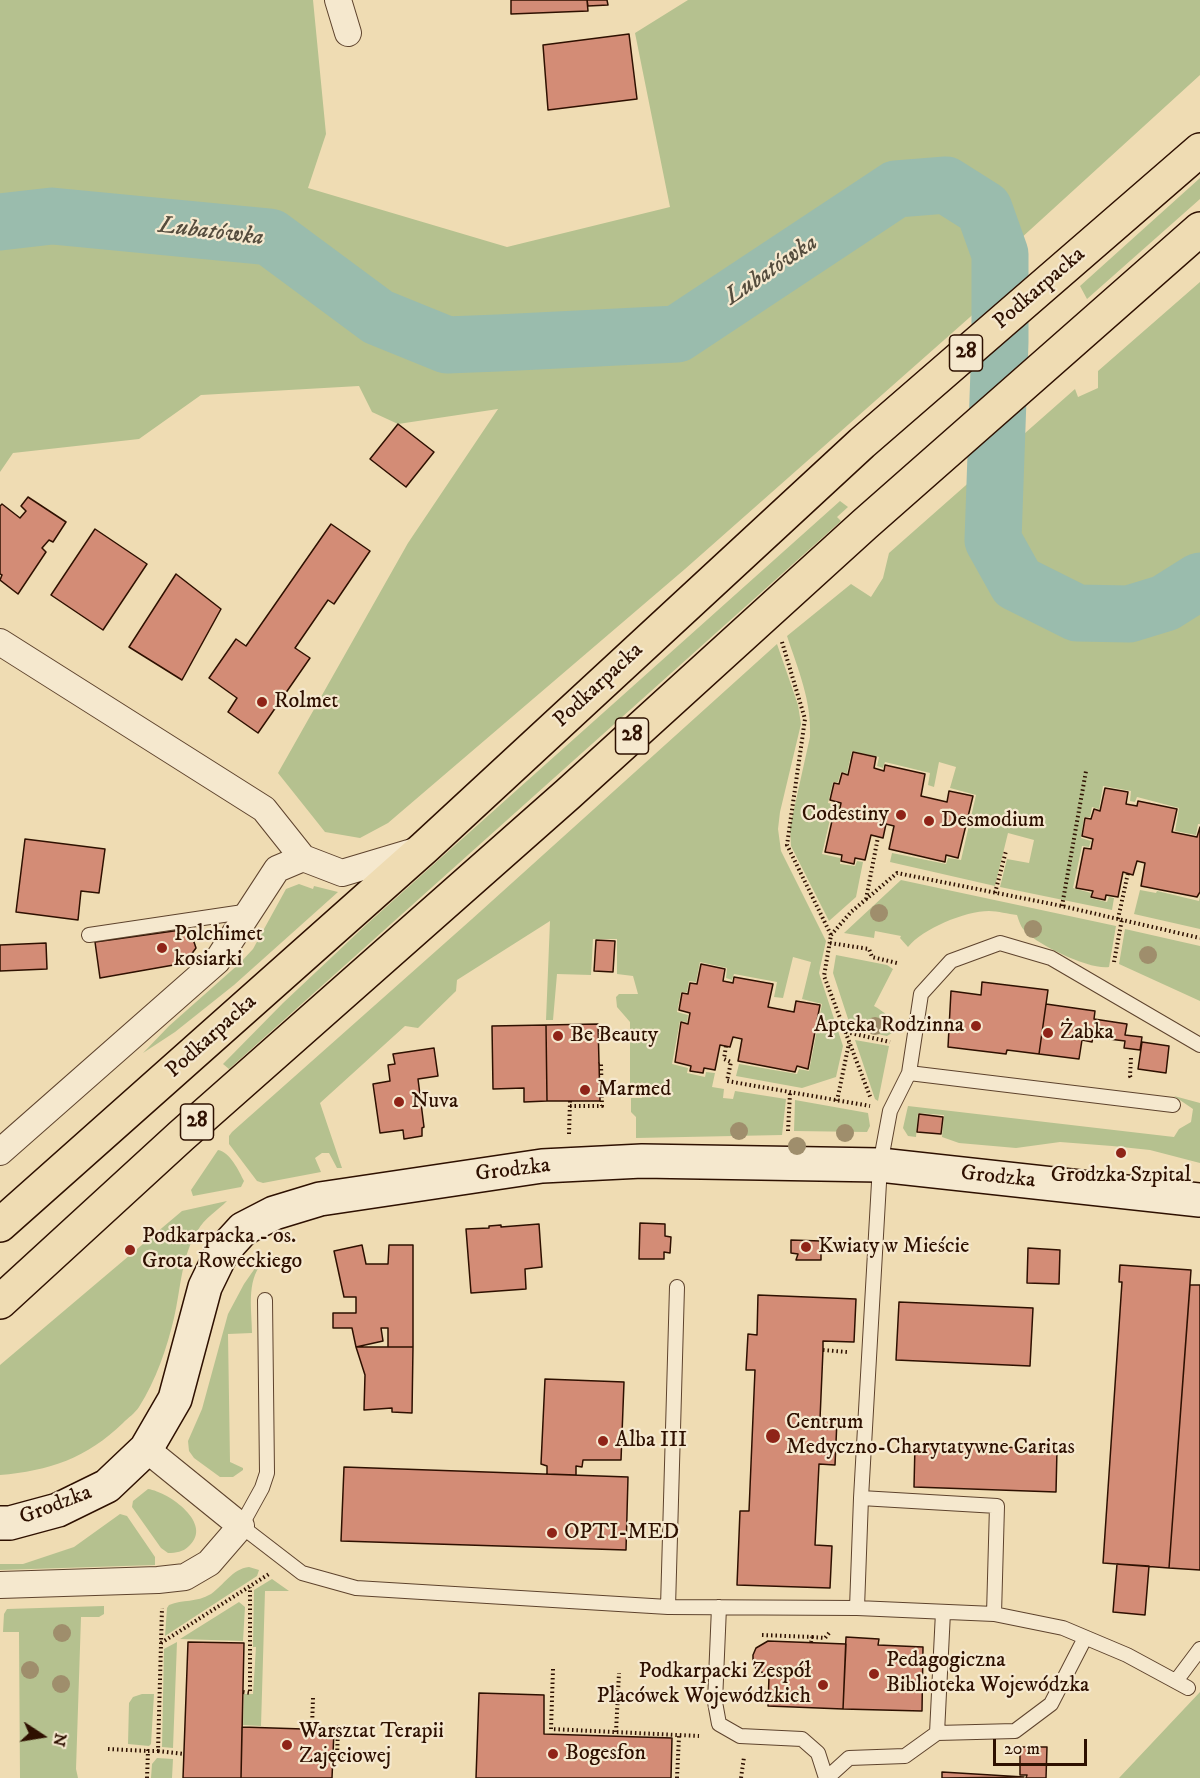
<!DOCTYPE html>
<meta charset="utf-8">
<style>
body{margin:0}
#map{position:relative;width:1200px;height:1778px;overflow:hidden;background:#efdcb3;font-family:"IM FELL DW Pica",serif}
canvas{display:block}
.north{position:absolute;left:12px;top:1706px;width:60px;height:60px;-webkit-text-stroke:4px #f5e8ce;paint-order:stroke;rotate:102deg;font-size:16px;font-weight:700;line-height:24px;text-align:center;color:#2e1000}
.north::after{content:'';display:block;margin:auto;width:21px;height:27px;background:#2e1000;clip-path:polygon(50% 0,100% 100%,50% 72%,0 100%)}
.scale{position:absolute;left:993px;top:1739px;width:94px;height:27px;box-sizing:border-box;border:3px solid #2e1000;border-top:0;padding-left:8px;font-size:18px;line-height:21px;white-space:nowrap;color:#2e1000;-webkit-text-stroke:4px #f5e8ce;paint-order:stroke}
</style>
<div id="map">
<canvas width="1200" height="1778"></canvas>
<div class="north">N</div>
<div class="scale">20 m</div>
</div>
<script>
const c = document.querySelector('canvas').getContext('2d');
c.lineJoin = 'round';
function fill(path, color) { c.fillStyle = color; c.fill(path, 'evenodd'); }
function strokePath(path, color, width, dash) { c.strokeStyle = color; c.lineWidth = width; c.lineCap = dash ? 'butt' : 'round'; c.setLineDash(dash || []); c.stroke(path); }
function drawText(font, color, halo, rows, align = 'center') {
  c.font = font + ' "IM FELL DW Pica",serif'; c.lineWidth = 4.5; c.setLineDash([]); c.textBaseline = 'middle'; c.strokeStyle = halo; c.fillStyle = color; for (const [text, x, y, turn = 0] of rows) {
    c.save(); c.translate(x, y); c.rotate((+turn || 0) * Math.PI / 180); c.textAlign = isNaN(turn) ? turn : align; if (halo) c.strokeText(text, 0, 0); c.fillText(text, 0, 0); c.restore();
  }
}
fill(new Path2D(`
 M0 0H313L326 134 308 188 507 247 670 207 635 33 688 0H1200V75L1019 240 978 310 685 569 388 823 360 838 325 832 278 773 408 543 498 409 398 424 372 412 359 386 201 395 139 439 13 453 0 472Z
 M1200 178V199L1087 299 1080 286Z
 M1200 282V824H1198L1196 835 1175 831 1179 808 1137 797 1135 802 1130 801 1131 791 1103 786 1099 809 1092 807 1090 817H1084L1081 838 1091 841 1089 847 1082 846 1073 888 1091 893 1090 898 1107 902 1109 897 1114 898 1112 910 1000 887 1007 859 1029 863 1034 840 1008 833 995 886 890 862 892 853 946 864 948 858 961 860 976 795 950 788 956 767 939 762 934 787 928 785 930 773 885 762 883 768 877 766 879 757 852 751 847 773 841 772 838 782H833L828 803 840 806 838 811H832L822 854 840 858V864L855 866 857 861 863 862 856 897 829 921 791 846 790 827 810 737C812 702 798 669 787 636L851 584 871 597 883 578 889 553 1075 389 1078 397 1098 388V371Z
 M840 501 848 507 837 517 841 521 229 1069 223 1064 283 1003 367 924Z
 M777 644 798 705 801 724 780 812 778 829 781 851 826 941 819 973 843 1046 836 1077 802 1088 736 1076 739 1064 797 1074 799 1069 809 1071 822 1004 802 999 811 962 793 957 783 998 774 997 777 982 734 974 732 980 726 978 727 968 700 962 696 982 689 981 687 992H681L677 1012 688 1015 687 1022 680 1021 672 1064 688 1068 687 1073 705 1077 706 1072 715 1073 712 1087 724 1089 723 1098 733 1099 735 1091 786 1099 782 1135 636 1138V1117L631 1112V1098H642L641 1087 630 1086V1022L617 1007 616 997 619 994H638L633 976 617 974V939H593L591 975 557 974 553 1020H546L550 921 457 980 456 991 418 1028 405 1026 320 1103 342 1168H337L329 1153H322L315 1158 321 1172 263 1183 257 1181 229 1144V1136L232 1132 472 919Z
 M901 880 1116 926 1109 967C1090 970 1040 946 1026 932 1021 928 1019 921 1017 915 1008 914 998 911 989 911 965 911 922 929 908 947L900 938 901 936 875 931 874 938 844 933Z
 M299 884 313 889 314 886 338 892 234 985 175 1032 143 1053 169 1026 240 963 253 949 286 889Z
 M1140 890 1156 893 1157 891 1199 901 1200 896V929L1134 914Z
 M1125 929 1200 946V1001L1119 964Z
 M836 955 887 965 893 969 874 1006C889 1015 889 1016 892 1033L887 1036 851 1028 833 973Z
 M855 1040 889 1046 878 1101 875 1099Z
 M1174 1096 1200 1103V1163L1150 1150 1112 1146 1060 1142 1016 1148 959 1143 942 1137 944 1115 918 1113 916 1137 908 1136 903 1128 908 1106 1174 1137 1179 1129 1191 1122 1193 1109Z
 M795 1100 868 1113 870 1126 867 1132 794 1131Z
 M218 1150C230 1152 239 1171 244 1181L241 1187 193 1196 191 1190Z
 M227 1201C218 1210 204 1219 198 1230 181 1256 181 1289 174 1318 167 1348 156 1380 139 1407 135 1413 128 1418 123 1423 87 1458 49 1471 0 1475V1365L182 1211Z
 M260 1261 262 1263C246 1282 252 1310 252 1333L228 1334 230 1462 243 1468V1470L233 1477H220L194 1458 189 1451 188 1441 202 1409 228 1314 244 1284Z
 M148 1489C169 1492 214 1524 189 1546 183 1552 176 1553 168 1553L161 1548 132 1507 133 1501Z
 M120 1514 127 1516 155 1557V1565L0 1570V1564H23L74 1547Z
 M249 1567 259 1570 257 1576 165 1636 167 1608 169 1605C183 1599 196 1603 211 1594 224 1585 232 1569 249 1567Z
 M272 1579 289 1591H265L261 1726 243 1725 244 1694H253L256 1647H253L254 1590Z
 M239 1602 245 1607 243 1641 180 1639Z
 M104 1606V1614L99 1617H81L76 1769 78 1778H20L19 1632H3L4 1614 7 1609Z
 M177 1642 173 1748 162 1747 164 1649Z
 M1200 1692V1778H1119Z
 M142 1694H154L151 1744 149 1746 128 1744 129 1703 133 1697Z
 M157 1758 173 1759 172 1778H151L152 1764Z`), '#b5c18f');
strokePath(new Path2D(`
 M0 222 52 216 270 237 378 317 447 345 498 343 677 334 896 189 946 185 984 209 1000 254V342L993 540 1017 583 1077 613 1129 614 1165 603 1200 581`), '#9abcad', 57);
const building = new Path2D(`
 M511 0H587L588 11 511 14Z
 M587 0H607L608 5 588 6Z
 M629 34 637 99 548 110 543 45Z
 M398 424 434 452 406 487 370 459Z
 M28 497 66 522 53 542 49 540 42 548 46 552 18 594 0 580 2 575 0 574V506L2 504 20 518 26 511 21 506Z
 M331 524 370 551 334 604 328 600 295 648 310 658 258 733 228 712 237 698 209 678 236 639 246 646Z
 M95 529 147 564 103 630 51 595Z
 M176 574 221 609 182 680 129 647Z
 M853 752 876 757 874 768 884 771 885 765 925 774 921 796 947 802 949 791 973 796 958 858 946 855 945 862 889 849 894 826 886 824 883 838 871 835 865 860 855 858 854 864 841 861 842 855 825 852 834 812 839 813 841 803 830 800 834 783 839 784 842 773 848 775Z
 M1105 788 1128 792 1126 804 1137 806 1138 801 1177 809 1172 832 1197 837 1200 827V892L1197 897 1141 886 1145 863 1137 861 1133 875 1123 872 1118 897 1106 895 1105 900 1091 897 1093 891 1076 888 1084 848 1091 849 1093 839 1082 836 1085 818 1091 819 1094 809 1100 811Z
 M25 839 105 849 99 893 81 891 78 920 16 912Z
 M181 930 193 939 196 948 185 963 100 978 95 942Z
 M596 940 615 941 613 972 594 971Z
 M46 943 47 969 0 971V945Z
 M701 964 725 969 723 981 733 983 734 977 773 984 768 1007 794 1012 796 1001 820 1005 808 1069 797 1066 795 1072 738 1061 742 1039 733 1037 730 1047 720 1045 715 1070 704 1068 703 1073 690 1071 691 1066 675 1062 681 1022 688 1024 690 1013 679 1010 682 993 688 994 690 983 697 984Z
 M982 982 1048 990 1039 1054 1007 1050 1006 1054 948 1047 951 991 981 995Z
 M1046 1004 1095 1011 1094 1019 1127 1024 1125 1035 1142 1037 1140 1050 1124 1048 1125 1041 1093 1037 1092 1042 1082 1040 1079 1059 1039 1054Z
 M598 1024 600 1101H547L546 1025Z
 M546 1025 547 1101 524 1102V1088L493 1089 492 1026Z
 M1142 1042 1169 1046 1166 1073 1138 1069Z
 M434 1048 438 1076 418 1079 424 1127 422 1128V1136L404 1139 403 1130 380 1133 373 1084 390 1081 388 1065 395 1064 393 1054Z
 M919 1114 943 1117 941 1134 917 1132Z
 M640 1223 665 1224V1236L671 1237 670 1253 664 1252V1259H639Z
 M539 1224 542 1267 525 1269 526 1289 471 1293 466 1229 489 1228V1226L501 1225V1227Z
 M791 1240 821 1241V1260H796L798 1254 791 1253Z
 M362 1245 366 1264H388L389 1245H413V1347H388V1328H381L383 1341 356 1347 352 1328H333V1313H356V1297H344L334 1251Z
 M1028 1248 1060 1250 1059 1284 1027 1283Z
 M1120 1265 1191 1270 1169 1568 1103 1563 1122 1282H1119Z
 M1190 1285H1200V1570L1169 1568Z
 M758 1295 856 1299 854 1342 823 1341V1350L820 1419 837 1420 835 1465 819 1464 815 1545 832 1546 830 1588 737 1585 740 1511H749L755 1370H746L748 1334 757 1335Z
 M899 1302 1033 1308 1030 1366 896 1360Z
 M356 1347H413L412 1413 392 1412V1408L364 1410 365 1375Z
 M545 1379 624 1382 621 1460H583L582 1467 576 1466V1475L547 1474V1466L541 1464Z
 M915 1444 1057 1449 1056 1492 914 1487Z
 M344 1467 628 1477 626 1550 341 1541Z
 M1117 1564 1149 1566 1145 1615 1113 1612Z
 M846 1637 879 1639 878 1645 923 1647 922 1711 843 1709Z
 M768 1641 846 1644 843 1709 768 1706 769 1676 756 1669 753 1662V1655L756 1648Z
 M188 1642 244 1643 241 1778H183Z
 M479 1693 544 1695V1734L672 1738 671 1778H476Z
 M242 1727 334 1730 332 1778H241Z
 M1020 1747H1047L1046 1778H1026L1027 1775H1020Z
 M942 1772 1024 1777 942 1778Z`);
fill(building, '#d38c76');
strokePath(building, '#2e1000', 1.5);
const lane = new Path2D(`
 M89 935 250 911
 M909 1073 1173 1105
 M265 1300 267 1473 262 1488 241 1526 302 1573 356 1588 668 1607 857 1608 994 1614 1063 1628 1127 1655 1188 1688
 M861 1498 997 1506 994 1614
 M668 1607 677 1287
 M719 1607 715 1702 719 1724 740 1736 802 1739 818 1753 826 1778
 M857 1608 861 1498 880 1165 890 1111 909 1073 921 994 951 961 1000 943 1051 958 1200 1045
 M1176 1681 1200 1649
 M937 1733 943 1612
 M827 1778 849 1758 905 1756 937 1733 1015 1731 1051 1704 1085 1638`);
const street = new Path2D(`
 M338 0 348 33
 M0 642 264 809 303 858 342 873 419 850
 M0 1152 217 961 277 869 303 858
 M0 1585 158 1580 185 1577 209 1563 241 1526 146 1449`);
const secondary = new Path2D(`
 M0 1523H10L58 1510 107 1486 146 1449 175 1399 205 1287 222 1252 243 1229 274 1213 320 1199 542 1166 642 1161 880 1165 1200 1200`);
const primary = new Path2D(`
 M0 1225 424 848 862 443 1200 150
 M0 1302 181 1136 568 794 865 524 1200 229`);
strokePath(lane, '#5e432d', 16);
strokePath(street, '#5e432d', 28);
strokePath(secondary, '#2e1000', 36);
strokePath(primary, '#2e1000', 36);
strokePath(new Path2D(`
 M782 642 805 719 787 845 831 935 824 976 871 1099
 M995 893 1006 851
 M866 899 878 837
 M1062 906 1086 771
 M1118 919 1128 873
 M831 935 851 912 897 873 1062 906 1200 938
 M830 943 869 949 872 957 897 963
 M1114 962 1122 919
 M846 1032 890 1042
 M726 1046 724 1059 731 1062 727 1081 870 1106
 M1131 1058 1130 1076 1131 1078
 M837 1101 849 1043
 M570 1106H602L601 1063 599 1064
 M788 1131 790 1093
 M569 1134 570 1101
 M823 1350 847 1352
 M762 1635 812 1637 811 1642
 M812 1637 825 1638 829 1633
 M161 1643 269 1574
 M553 1669 551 1729 699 1736
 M243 1692 250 1693V1587
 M313 1698 312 1727H338L337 1759 333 1760
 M616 1732 619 1673
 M108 1749 148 1751
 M158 1751 184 1754
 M337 1758H352
 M147 1778 148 1751H158L162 1608
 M677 1778 679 1736
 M741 1778 744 1757`), '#2e1000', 4, [1.5, 3]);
strokePath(lane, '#f5e8ce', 14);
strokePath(street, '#f5e8ce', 26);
strokePath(secondary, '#f5e8ce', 33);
strokePath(primary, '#efdcb3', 33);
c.fillStyle = '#9f8e6c';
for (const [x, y] of [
 [879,913],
 [1033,929],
 [1148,955],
 [875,1026],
 [739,1131],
 [845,1133],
 [797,1146],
 [62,1633],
 [30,1670],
 [61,1684]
]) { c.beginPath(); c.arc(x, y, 9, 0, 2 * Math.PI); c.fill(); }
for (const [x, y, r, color] of [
 [262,702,6,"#8f2418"],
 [901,815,6,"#8f2418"],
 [929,821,6,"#8f2418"],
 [162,948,6,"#8f2418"],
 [976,1026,6,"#8f2418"],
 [1048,1033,6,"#8f2418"],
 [558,1036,6,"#8f2418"],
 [585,1090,6,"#8f2418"],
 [399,1102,6,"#8f2418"],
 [1121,1153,6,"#8f2418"],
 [806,1247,6,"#8f2418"],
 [130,1250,6,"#8f2418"],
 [773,1436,8,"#8f2418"],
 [603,1441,6,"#8f2418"],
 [552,1533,6,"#8f2418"],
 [874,1674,6,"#8f2418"],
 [823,1685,6,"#8f2418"],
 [287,1745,6,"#8f2418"],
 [553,1754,6,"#8f2418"]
]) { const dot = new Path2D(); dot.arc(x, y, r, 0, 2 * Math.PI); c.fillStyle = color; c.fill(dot); strokePath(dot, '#f5e8ce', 2); }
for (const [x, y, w] of [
 [966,353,33],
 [632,736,33],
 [197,1122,33]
]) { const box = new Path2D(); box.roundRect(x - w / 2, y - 18, w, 36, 4.5); c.fillStyle = '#f5e8ce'; c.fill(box); strokePath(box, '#2e1000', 1.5); }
drawText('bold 21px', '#2e1000', null, [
 ["28",966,353],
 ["28",632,736],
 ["28",197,1122]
]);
drawText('22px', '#2e1000', '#f5e8ce', [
 ["Podkarpacka",1040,289,-41],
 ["Podkarpacka",599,686,-43],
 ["Podkarpacka",212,1037,-42],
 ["Grodzka",513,1171,-7],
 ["Grodzka",998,1178,6],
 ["Grodzka",56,1506,-21]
]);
drawText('22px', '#2e1000', '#f5e8ce', [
 ["Rolmet",274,702],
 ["Codestiny",889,815,"right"],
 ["Desmodium",941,821],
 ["Polchimet",174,935],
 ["kosiarki",174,960],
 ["Apteka Rodzinna",964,1026,"right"],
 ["Żabka",1060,1033],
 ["Be Beauty",570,1036],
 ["Marmed",597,1090],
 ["Nuva",411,1102],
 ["Grodzka Szpital",1121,1176,"center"],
 ["Podkarpacka - os.",142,1237],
 ["Grota Roweckiego",142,1262],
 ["Kwiaty w Mieście",818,1247],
 ["Centrum",786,1423],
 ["Medyczno-Charytatywne Caritas",786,1448],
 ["Alba III",615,1441],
 ["OPTI-MED",564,1533],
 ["Pedagogiczna",886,1661],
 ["Biblioteka Wojewódzka",886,1686],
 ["Podkarpacki Zespół",811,1672,"right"],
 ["Placówek Wojewódzkich",811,1697,"right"],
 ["Warsztat Terapii",299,1732],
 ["Zajęciowej",299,1757],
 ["Bogesfon",565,1754]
], 'left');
drawText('italic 24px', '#544c3d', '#f5e8ce', [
 ["Lubatówka",211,233,7],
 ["Lubatówka",772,271,-34]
]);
</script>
